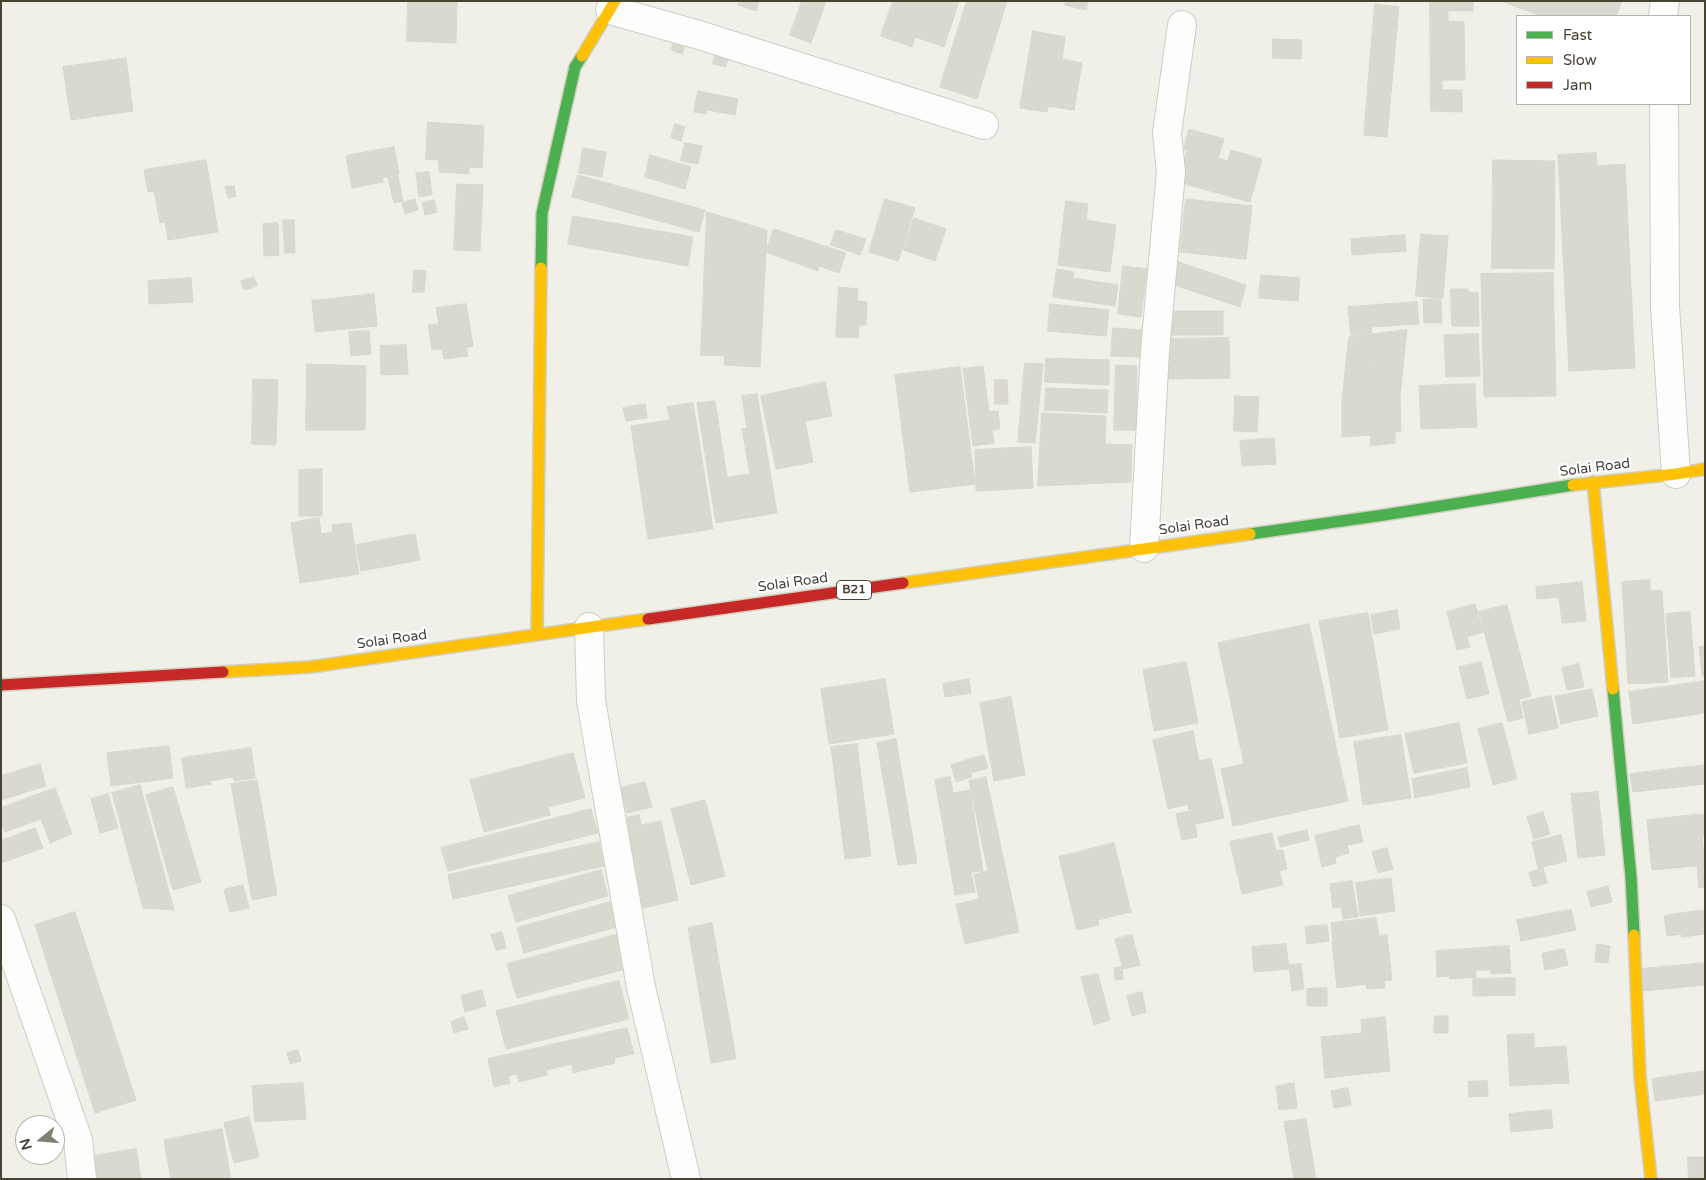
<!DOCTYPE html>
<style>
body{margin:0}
#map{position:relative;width:1706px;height:1180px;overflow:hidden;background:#f0f0e8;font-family:"Varela Round",sans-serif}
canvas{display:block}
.frame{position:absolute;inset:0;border:2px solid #474333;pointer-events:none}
.legend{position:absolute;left:1516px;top:15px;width:175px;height:90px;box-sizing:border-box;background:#fff;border:1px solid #b5b4ad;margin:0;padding:6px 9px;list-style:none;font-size:15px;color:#474333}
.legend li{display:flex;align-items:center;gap:10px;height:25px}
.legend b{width:25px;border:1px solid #b5b4ad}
.north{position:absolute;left:15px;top:1115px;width:50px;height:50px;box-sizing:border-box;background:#fff;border:1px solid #b5b4ad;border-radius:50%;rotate:253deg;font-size:14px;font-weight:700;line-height:20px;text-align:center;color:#474333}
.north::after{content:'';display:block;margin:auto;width:18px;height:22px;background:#828072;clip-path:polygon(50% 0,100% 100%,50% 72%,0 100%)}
</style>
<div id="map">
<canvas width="1706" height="1180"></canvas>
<div class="frame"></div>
<ul class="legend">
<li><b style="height:6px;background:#4caf50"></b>Fast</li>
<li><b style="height:6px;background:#ffc107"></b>Slow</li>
<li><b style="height:6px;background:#c62828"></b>Jam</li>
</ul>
<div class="north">N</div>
</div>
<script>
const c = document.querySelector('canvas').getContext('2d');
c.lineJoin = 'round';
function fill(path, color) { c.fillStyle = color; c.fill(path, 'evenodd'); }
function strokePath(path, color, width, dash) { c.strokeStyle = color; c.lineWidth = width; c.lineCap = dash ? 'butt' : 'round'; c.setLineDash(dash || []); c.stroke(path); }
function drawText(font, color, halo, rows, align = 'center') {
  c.font = font + ' "Varela Round",sans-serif'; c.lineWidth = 4.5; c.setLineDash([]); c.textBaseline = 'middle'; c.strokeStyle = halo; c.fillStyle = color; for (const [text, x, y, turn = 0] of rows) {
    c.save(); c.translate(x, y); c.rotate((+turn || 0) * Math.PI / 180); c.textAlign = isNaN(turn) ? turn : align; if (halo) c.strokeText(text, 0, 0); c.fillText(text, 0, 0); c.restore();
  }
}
const building = new Path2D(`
 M408 1H457L456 43 407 41Z
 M739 1H759L756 11 738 5Z
 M802 1H826L811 43 790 35Z
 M893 1H959L944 47 915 37 912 47 881 36Z
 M967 1H1007L977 99 940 87Z
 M1066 1H1088L1086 10 1065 5Z
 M1430 1H1473V11H1448V21L1464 22 1465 80H1442V90H1462V112L1431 111Z
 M1501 1H1622L1616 16H1541Z
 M1375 4 1399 7 1387 137 1364 135Z
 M1033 31 1065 37 1062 59 1082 63 1074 110 1048 106 1047 112 1020 108Z
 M675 39 686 43 682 54 671 50Z
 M1273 39 1302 40 1301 59 1273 58Z
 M716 50 729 54 726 67 713 64Z
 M126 58 133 111 71 120 63 67Z
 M698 91 738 99 735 115 707 110 706 114 694 112Z
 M428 122 484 126 482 168 469 167V174L439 172V160L426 159Z
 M675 124 685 127 681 141 671 138Z
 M1189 129 1224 139 1218 158 1228 161 1231 150 1262 159 1250 202 1178 182 1187 151 1184 150Z
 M685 143 702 146 698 164 681 161Z
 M394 147 399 174 382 178 383 182 352 188 346 156Z
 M583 148 606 152 602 177 579 173Z
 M1596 153 1597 166 1625 164 1635 368 1569 371 1558 155Z
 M650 155 691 167 685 189 645 177Z
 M206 160 218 232 168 240 165 222 160 223 154 191 148 192 144 170Z
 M1493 160 1555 161 1554 269 1492 268Z
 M429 172 432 195 419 197 416 173Z
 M578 175 705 210 699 232 572 197Z
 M398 176 403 201 394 203 388 178Z
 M457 184 483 185 480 251 454 250Z
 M234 186 236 196 228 198 225 187Z
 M415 199 418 210 405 214 402 203Z
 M885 199 915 208 898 261 869 252Z
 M1186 199 1252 206 1246 259 1180 252Z
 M434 200 437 212 425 215 422 203Z
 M1066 201 1088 204 1086 220 1116 225 1110 272 1058 265Z
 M707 212 767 230 760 367 724 365 725 356 701 355Z
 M573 216 693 237 688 266 568 244Z
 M914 218 946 229 935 261 903 250Z
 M283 220H294L295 253H285Z
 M278 223 279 255 264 256 263 224Z
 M774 229 846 253 839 273 819 266 818 271 766 252Z
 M836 230 866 239 860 255 831 245Z
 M1421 234 1448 236 1443 298 1416 296Z
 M1405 235 1406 251 1352 255 1351 239Z
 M1176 261 1246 285 1240 307 1168 283Z
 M1123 266 1147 269 1141 317 1118 314Z
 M1057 269 1074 272 1073 278 1118 285 1115 306 1053 297Z
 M414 270 426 271 424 292H413Z
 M1553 273 1556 396 1484 397 1481 274Z
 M1261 275 1300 278 1298 301 1259 298Z
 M254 277 257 286 244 290 241 281Z
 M191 278 193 302 149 304 148 281Z
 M839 287 858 289 857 301 867 302 866 325H859L858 338 836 337Z
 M1451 289H1468L1469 293 1478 292 1479 326H1452Z
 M374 294 377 326 315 332 312 301Z
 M1441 299 1442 323H1424L1423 300Z
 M1417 302 1419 324 1371 327 1372 333 1351 335 1348 307Z
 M466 304 473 346 466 347 468 356 444 359 442 349 432 350 428 325 439 324 436 308Z
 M1050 304 1109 310 1106 336 1048 331Z
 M1171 311H1223V335H1171Z
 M1113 328 1142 330 1141 357 1111 356Z
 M1407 330 1404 356 1346 362 1349 337Z
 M369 331 371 354 351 356 349 332Z
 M1478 334 1480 376 1446 377 1444 335Z
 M1229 338 1230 378 1163 379 1162 339Z
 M406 345 408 374 381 375 380 346Z
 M1404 357 1400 396 1342 401 1346 363Z
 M1046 358 1109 360V385L1045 382Z
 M1025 363 1043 364 1035 443 1018 442Z
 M307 364 366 366 365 430H306Z
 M1116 365 1137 366 1136 430H1114Z
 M983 366 989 412 998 411 1000 429 992 430 994 443 973 446 963 369Z
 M960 367 975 484 910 492 895 375Z
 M253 379 278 380 276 445 252 444Z
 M995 380H1007L1008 404H995Z
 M825 382 832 416 805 421 813 462 776 469 761 396Z
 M1475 384 1477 427 1421 429 1419 386Z
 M1046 388 1108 390 1107 413 1045 410Z
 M757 394 777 513 716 523 697 403 715 401 727 477 750 474 742 429 747 428 742 396Z
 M1235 396 1259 397 1257 432 1234 431Z
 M1400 396 1401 431 1395 432V443L1370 446 1371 435 1342 437V401Z
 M693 403 713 529 648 539 631 426 670 420 667 407Z
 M645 404 647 418 626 421 623 408Z
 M1042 413 1106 416 1105 444 1132 445 1131 482 1038 486Z
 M1274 438 1276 464 1242 466 1240 441Z
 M1031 447 1033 488 976 491 975 450Z
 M322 469V516H299V470Z
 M319 518 321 534 333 532 332 525 351 523 359 574 300 583 291 523Z
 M415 534 420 560 361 571 356 545Z
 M1650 580V591L1662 590 1668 682 1628 684 1622 582Z
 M1582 582 1586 621 1562 623 1559 597 1537 599 1536 587Z
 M1475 604 1483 632 1467 637 1470 647 1457 650 1447 612Z
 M1507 605 1531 696 1519 699 1523 718 1508 722 1479 612Z
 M1397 610 1400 629 1374 634 1371 615Z
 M1690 612 1695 676 1671 678 1666 614Z
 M1368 613 1388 730 1340 738 1319 621Z
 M1309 624 1348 801 1233 826 1221 769 1244 764 1218 643Z
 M1705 646V676H1702L1699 647Z
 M1186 662 1198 723 1154 731 1143 670Z
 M1481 662 1489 694 1467 699 1459 667Z
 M1579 664 1584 687 1567 690 1562 668Z
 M885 679 894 734 829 744 821 689Z
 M969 679 971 693 945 697 943 684Z
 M1705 681V713L1633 724 1629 692Z
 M1592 689 1598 716 1561 724 1555 697Z
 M1551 696 1558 728 1529 734 1522 702Z
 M1011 697 1025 775 994 781 980 703Z
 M1459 723 1467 763 1414 773 1405 734Z
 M1502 723 1517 779 1493 785 1478 729Z
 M1193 731 1199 761 1211 758 1224 818 1195 824 1197 837 1182 840 1176 814 1189 811 1188 804 1168 809 1153 740Z
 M1401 735 1411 798 1363 805 1354 742Z
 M896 739 917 863 898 865 877 743Z
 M857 744 871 856 845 859 831 747Z
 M169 746 173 778 111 786 107 753Z
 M251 748 255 778 234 781 233 777 210 781 211 784 186 788 182 758Z
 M573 753 585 798 548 807 550 815 484 832 470 780Z
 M984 755 988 768 971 773 972 777 956 782 951 765Z
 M40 764 46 786 1 800V776Z
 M1705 765V784L1633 792 1630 774Z
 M1467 768 1470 787 1415 798 1412 779Z
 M950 777 953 793 970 790 983 871 971 872 975 892 955 895 935 780Z
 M986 777 1019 932 965 944 956 904 979 899 974 874 988 871 969 781Z
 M257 780 277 895 252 900 231 784Z
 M645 782 652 807 627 813 621 788Z
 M140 785 174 910 143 908 112 793Z
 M173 787 201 882 173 890 146 795Z
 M55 788 72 834 50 843 41 819 5 832 1 824V808Z
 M1598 792 1605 855 1578 858 1571 794Z
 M108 794 118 828 100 833 91 799Z
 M705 800 725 876 691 885 671 809Z
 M591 809 598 833 448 871 441 848Z
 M1543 812 1550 834 1534 839 1527 817Z
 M1705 814V836L1649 842 1647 820Z
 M639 815 641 824 629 827 627 818Z
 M661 821 678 900 643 908 625 829Z
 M1359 825 1363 842 1347 845 1349 853 1335 857 1336 863 1322 867 1315 836Z
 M35 828 43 848 1 863V841Z
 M1307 830 1309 840 1280 847 1278 837Z
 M1272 833 1276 851 1283 850 1287 869 1279 871 1283 885 1242 894 1230 842Z
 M1561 835 1567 861 1538 868 1532 842Z
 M1702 837 1705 865 1652 870 1649 842Z
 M599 842 604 866 453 899 448 875Z
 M1114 843 1131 912 1098 920 1099 925 1077 930 1059 857Z
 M1387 848 1393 869 1378 873 1372 852Z
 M1705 865V887L1699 888 1697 866Z
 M1543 868 1547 883 1533 887 1529 873Z
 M601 870 608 896 516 922 508 896Z
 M1391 878 1395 911 1360 916 1356 883Z
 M1352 881 1358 917 1343 919 1341 907 1333 908 1330 884Z
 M243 885 249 908 230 912 224 890Z
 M1608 886 1612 902 1591 907 1587 892Z
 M610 902 617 927 524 953 517 928Z
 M1571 910 1576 930 1521 941 1517 920Z
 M1703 910 1705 934 1682 937 1681 934 1667 936 1664 916Z
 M75 912 136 1100 95 1113 35 925Z
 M1376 918 1379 935 1333 941 1331 923Z
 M712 923 736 1059 711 1063 688 928Z
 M1327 925 1329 941 1307 944 1305 927Z
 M502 932 506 948 496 950 491 935Z
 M619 934 629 968 517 998 507 964Z
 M1132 935 1140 965 1123 969 1115 939Z
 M1387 935 1392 980 1384 981 1385 988 1367 989 1366 984 1337 988 1332 942Z
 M1286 944 1289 969 1254 972 1252 947Z
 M1597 944 1610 946 1608 963 1595 962Z
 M1509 946 1511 973 1491 974 1490 970H1476V977L1450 979 1449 976 1437 977 1436 951Z
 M1564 949 1568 965 1545 970 1542 954Z
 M1705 963V985L1643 991 1641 969Z
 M1301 964 1304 989 1292 991 1289 965Z
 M1122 967 1123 979 1115 980 1114 968Z
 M1098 974 1110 1020 1094 1025 1081 977Z
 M1515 978V995L1473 996V979Z
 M619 981 629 1019 506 1049 496 1011Z
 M1327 988V1006H1307V989Z
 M482 990 486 1006 465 1012 461 996Z
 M1142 992 1146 1012 1132 1016 1127 996Z
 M1435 1016H1448V1033H1434Z
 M464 1017 468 1029 454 1033 451 1022Z
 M1385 1017 1390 1071 1325 1078 1321 1037 1362 1033 1361 1020Z
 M627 1028 634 1054 614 1058 615 1063 573 1073 572 1064 546 1070 547 1075 519 1082 517 1074 508 1076 510 1083 494 1087 488 1059Z
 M1534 1034V1048L1566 1046 1569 1083 1510 1086 1507 1035Z
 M298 1050 301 1061 290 1064 287 1053Z
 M1705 1071V1094L1655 1101 1652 1079Z
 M1487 1081 1488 1096 1469 1097 1468 1082Z
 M303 1083 306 1119 255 1122 252 1086Z
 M1294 1083 1297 1108 1279 1110 1276 1086Z
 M1348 1088 1351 1105 1334 1108 1331 1091Z
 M1551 1110 1553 1128 1511 1132 1509 1114Z
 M249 1117 259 1157 234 1163 224 1123Z
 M1306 1119 1316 1179H1294L1284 1122Z
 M222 1129 231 1179H171L164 1140Z
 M136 1149 141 1179H96L93 1156Z
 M1688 1157H1705V1179H1689Z`);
fill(building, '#dad9d0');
strokePath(building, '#d8d7cd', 1);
const street = new Path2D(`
 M610 10 699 35 984 125
 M1663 16 1665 1
 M1664 104 1665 306 1676 474
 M1144 548 1155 351 1171 172 1167 133 1182 25
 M589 627 591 700 607 794 641 987 686 1179
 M1 919 78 1140 82 1179`);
const fast = new Path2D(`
 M541 268 542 213 575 67 582 56
 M1250 534 1384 515 1573 485
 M1613 689 1631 877 1634 935`);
const slow = new Path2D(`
 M582 56 615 1
 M1593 482 1613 689
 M1573 485 1676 474 1705 469
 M903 583 1250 534
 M537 633 541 268
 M223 672 310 667 648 619
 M1634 935 1640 1077 1651 1179`);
const jam = new Path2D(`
 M648 619 903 583
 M1 685 223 672`);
strokePath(street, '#cecdc5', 30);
strokePath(fast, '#d0cfbe', 14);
strokePath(slow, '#d0cfbe', 14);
strokePath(jam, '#d0cfbe', 14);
strokePath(street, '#fdfdfc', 28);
strokePath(fast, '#4caf50', 11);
strokePath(slow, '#ffc107', 11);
strokePath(jam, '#c62828', 11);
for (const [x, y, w] of [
 [854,590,35]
]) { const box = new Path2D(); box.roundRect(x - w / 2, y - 9.5, w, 19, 4); c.fillStyle = '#fff'; c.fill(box); strokePath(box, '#474333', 1); }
drawText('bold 12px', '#474333', null, [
 ["B21",854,590]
]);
drawText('14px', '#474333', '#fff', [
 ["Solai Road",1595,468,-7],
 ["Solai Road",1194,526,-8],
 ["Solai Road",793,583,-8],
 ["Solai Road",392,640,-8]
]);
</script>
